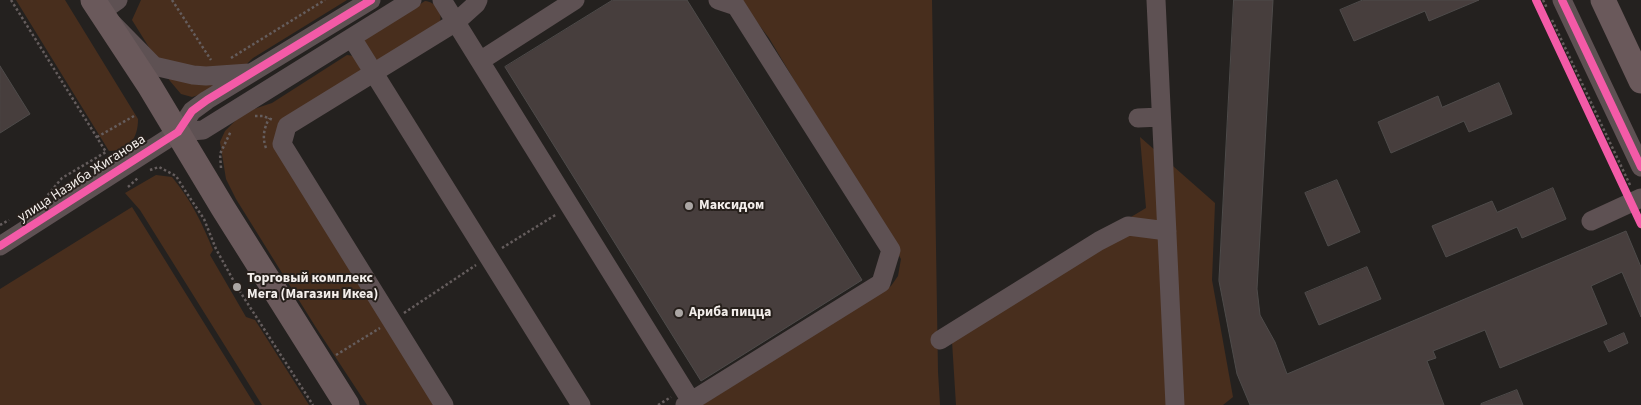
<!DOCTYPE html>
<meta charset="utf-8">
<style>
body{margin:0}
canvas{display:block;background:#24211f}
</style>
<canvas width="1641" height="405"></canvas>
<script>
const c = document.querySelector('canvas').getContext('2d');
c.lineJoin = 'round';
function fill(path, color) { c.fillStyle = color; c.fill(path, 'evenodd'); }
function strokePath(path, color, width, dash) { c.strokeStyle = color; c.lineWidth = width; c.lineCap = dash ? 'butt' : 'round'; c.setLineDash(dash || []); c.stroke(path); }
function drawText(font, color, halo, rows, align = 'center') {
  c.font = font + ' "Source Sans 3",sans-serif'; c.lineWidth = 4; c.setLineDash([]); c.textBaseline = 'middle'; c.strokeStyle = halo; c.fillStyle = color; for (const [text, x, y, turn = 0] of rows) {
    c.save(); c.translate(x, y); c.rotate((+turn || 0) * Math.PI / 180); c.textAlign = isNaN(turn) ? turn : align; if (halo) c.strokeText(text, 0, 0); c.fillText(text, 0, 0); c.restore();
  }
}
fill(new Path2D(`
 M16 0H65L138 119C138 139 129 150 109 151Z
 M141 0H347L253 58 231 79 215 90 192 97 181 94 170 81 132 20Z
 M740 0H932L938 372 940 405H702L891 286 898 276 901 259 769 38Z
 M425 1C435 2 443 11 440 22L380 61 373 58 364 40Z
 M347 55 354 56 361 70 277 133 438 405H367L315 326 236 199 226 179 220 142 225 131 238 118 254 109 272 103Z
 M1140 137 1215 203 1212 280 1233 397 1223 405H956L951 325 1146 208Z
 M156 175 172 177C191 200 202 223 213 250L210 255 246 317 255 320 309 405H262L140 210 125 193Z
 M132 207 255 405H0V289Z`), '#482e1d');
const building = new Path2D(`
 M613 0H687L862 280 701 381 505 67Z
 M1234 0H1273L1257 289 1260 315 1275 342 1287 374 1626 231 1641 267V317L1622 272 1591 286 1607 324 1500 368 1485 330 1433 351 1436 358 1427 361 1444 405H1250L1237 374 1219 281Z
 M1363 0H1479L1429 21 1425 11 1354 41 1340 10Z
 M0 66 30 114 0 133Z
 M1499 83 1512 114 1469 132 1464 121 1391 153 1378 122 1438 96 1442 107Z
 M1337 180 1360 232 1328 246 1305 193Z
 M1553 188 1566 219 1522 238 1517 227 1446 257 1432 226 1492 201 1497 212Z
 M1367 267 1381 299 1319 325 1305 293Z
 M1624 333 1628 343 1609 352 1604 342Z
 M1517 390 1523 405H1481V404Z`);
fill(building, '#473e3d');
strokePath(building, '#4e4b4a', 1);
strokePath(new Path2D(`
 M11 0 106 152 62 178 46 197
 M172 0 211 60
 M1543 0 1547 8
 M1552 20 1631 187
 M231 58 325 0
 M255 116H263L273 120
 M97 137 134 116
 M266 148C262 137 264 129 269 118
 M221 168 220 154 231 131
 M150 170 159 167 176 176 186 192 204 219 216 249 237 287 313 405
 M128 187 139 177
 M0 225 9 220
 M502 248 557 214
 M404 313 476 265
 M336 355 380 328
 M658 405 671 397`), '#655d5d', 2.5, [2.5, 2.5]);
strokePath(new Path2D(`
 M118 0 101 12 154 66 193 75 206 76 249 73
 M442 0 691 401
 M1156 0 1175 405
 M1562 0 1641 167
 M352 38 581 405
 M480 61 575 0
 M1138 118 1161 117
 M178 132 203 130 412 0
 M1591 221 1641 198
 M0 246 178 132 192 111 207 100 371 0
 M940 340 1099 241 1128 226 1167 231
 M444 405 282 144 287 126 456 22 476 4 478 0
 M685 405 881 283 891 250 736 6 718 0`), '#5e5153', 19);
strokePath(new Path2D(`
 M93 0 149 85 223 208 347 405
 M1603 0 1641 81`), '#6a595b', 25);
strokePath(new Path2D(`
 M1536 0 1641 224
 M1562 0 1641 167
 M0 246 178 132 192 111 207 100 371 0`), '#f35aa7', 8);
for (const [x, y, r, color] of [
 [689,206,5,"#aba6a4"],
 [237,287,5,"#aba6a4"],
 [679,313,5,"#aba6a4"]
]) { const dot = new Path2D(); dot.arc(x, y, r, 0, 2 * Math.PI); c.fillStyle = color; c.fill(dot); strokePath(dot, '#27201c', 2); }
drawText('14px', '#f3eeeb', '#27201c', [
 ["улица Назиба Жиганова",82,179,-33]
]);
drawText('bold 14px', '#f3eeeb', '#27201c', [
 ["Максидом",699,206],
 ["Торговый комплекс",247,279],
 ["Мега (Магазин Икеа)",247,295],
 ["Ариба пицца",689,313]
], 'left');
</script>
